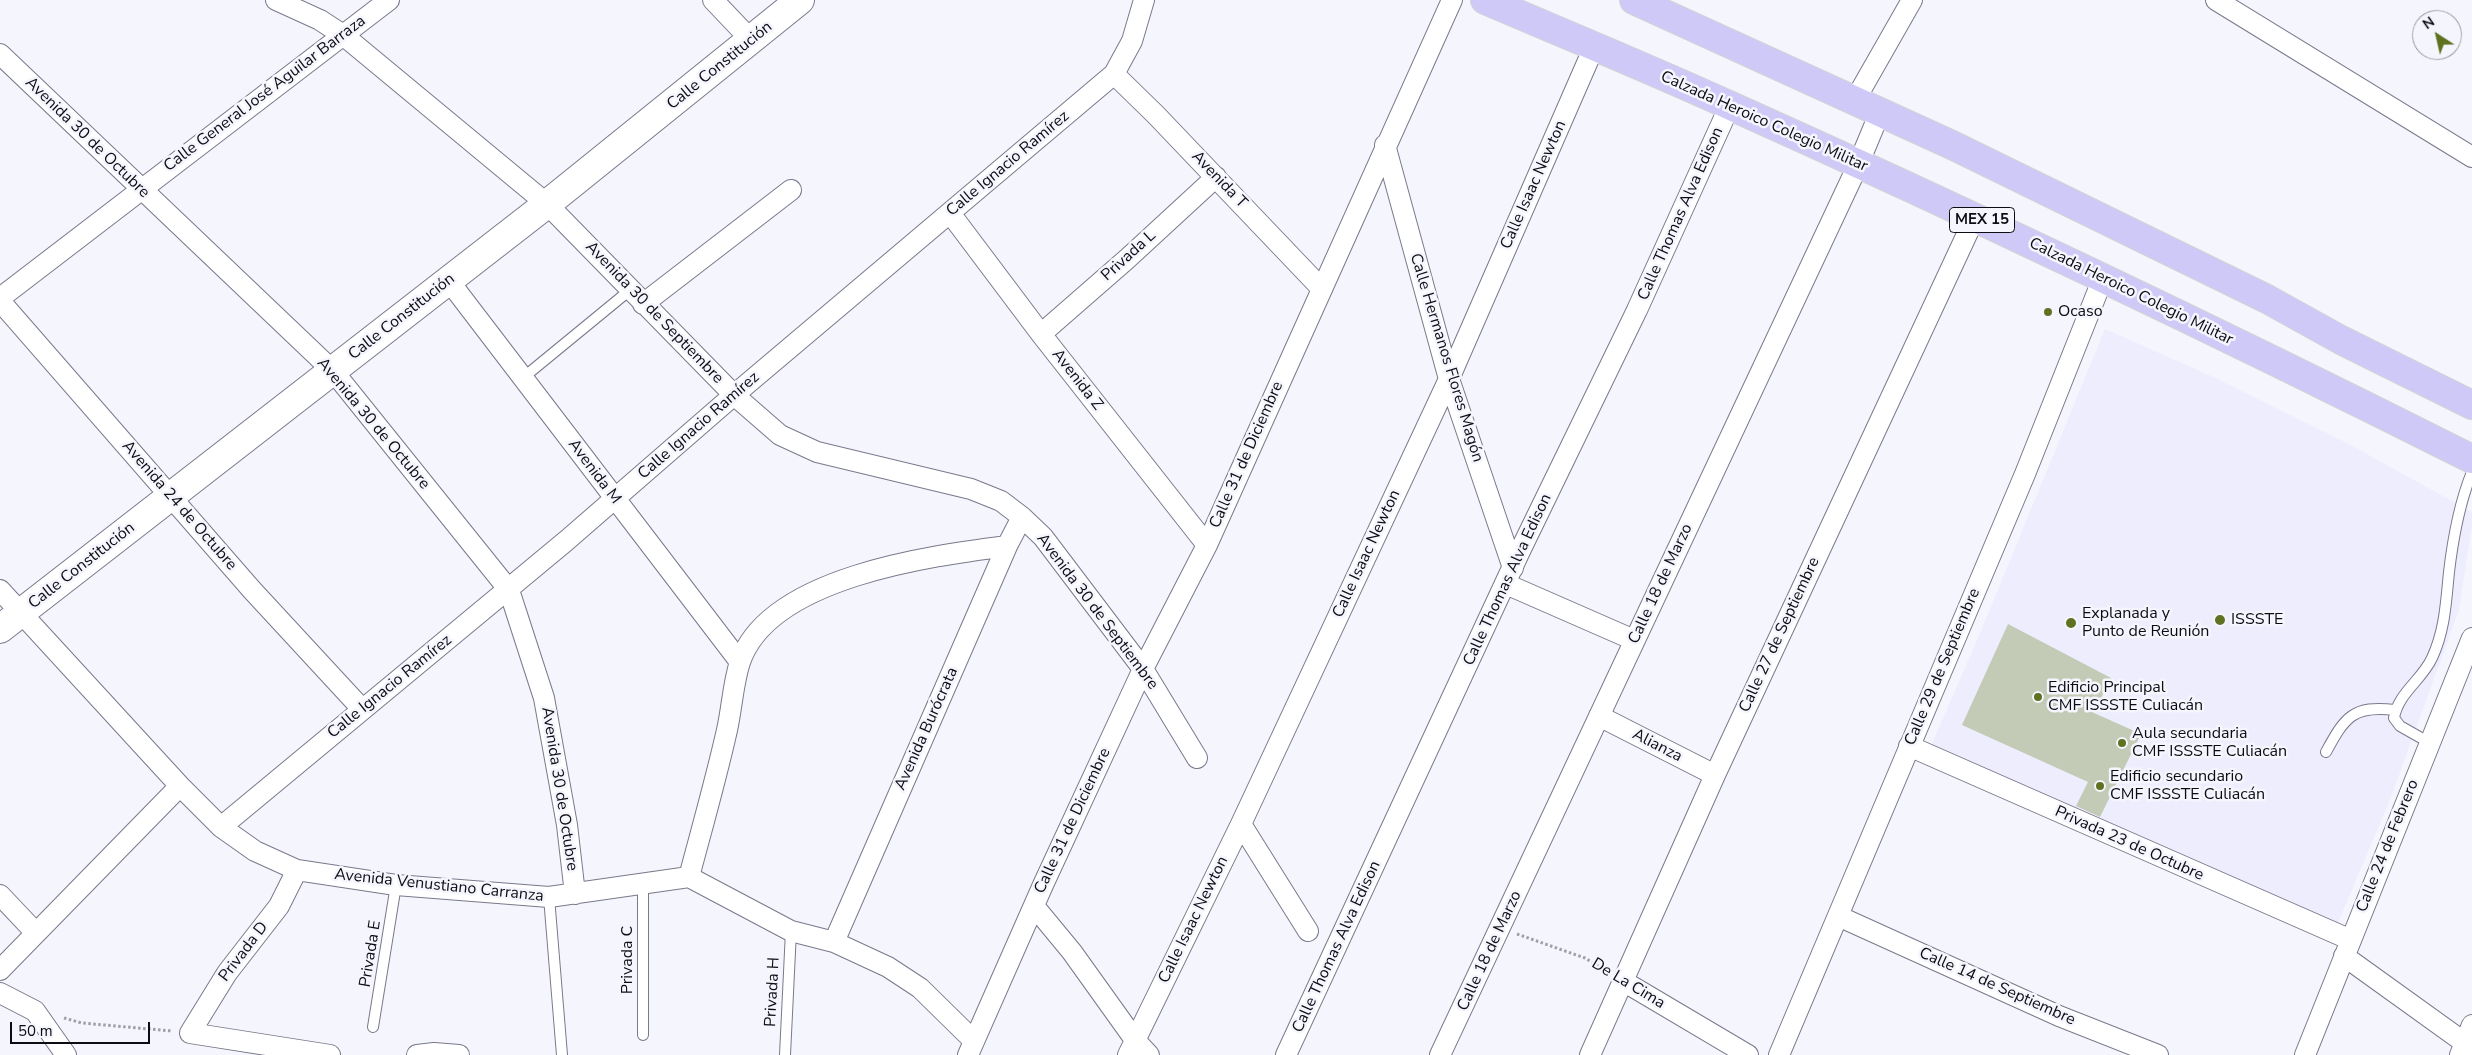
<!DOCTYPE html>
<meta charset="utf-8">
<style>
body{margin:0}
#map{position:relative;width:2472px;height:1055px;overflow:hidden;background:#f5f5fd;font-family:"Nunito Sans",sans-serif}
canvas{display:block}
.north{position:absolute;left:2412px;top:10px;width:50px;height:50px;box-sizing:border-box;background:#f5f5fd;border:1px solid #98989f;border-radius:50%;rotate:325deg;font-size:14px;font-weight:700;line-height:20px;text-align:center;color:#0d0c13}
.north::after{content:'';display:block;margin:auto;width:18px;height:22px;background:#5e7220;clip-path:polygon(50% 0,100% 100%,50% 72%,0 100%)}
.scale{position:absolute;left:10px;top:1022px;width:140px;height:22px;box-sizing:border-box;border:2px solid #0d0c13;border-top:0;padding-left:6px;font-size:15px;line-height:18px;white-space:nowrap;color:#0d0c13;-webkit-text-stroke:4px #f5f5fd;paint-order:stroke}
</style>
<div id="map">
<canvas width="2472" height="1055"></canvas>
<div class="north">N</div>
<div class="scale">50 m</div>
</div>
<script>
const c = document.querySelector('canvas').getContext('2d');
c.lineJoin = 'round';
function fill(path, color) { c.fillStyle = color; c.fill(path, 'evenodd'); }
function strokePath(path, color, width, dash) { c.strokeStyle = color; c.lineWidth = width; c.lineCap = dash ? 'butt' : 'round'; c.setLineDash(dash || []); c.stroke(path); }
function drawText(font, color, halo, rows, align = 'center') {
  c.font = font + ' "Nunito Sans",sans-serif'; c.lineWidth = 5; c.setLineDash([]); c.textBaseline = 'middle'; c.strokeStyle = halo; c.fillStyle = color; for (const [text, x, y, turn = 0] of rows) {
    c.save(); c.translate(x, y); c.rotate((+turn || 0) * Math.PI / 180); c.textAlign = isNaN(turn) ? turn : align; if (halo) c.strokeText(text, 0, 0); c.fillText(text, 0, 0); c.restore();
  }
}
fill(new Path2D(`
 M2105 329 2207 374 2345 442 2472 512V525L2459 610 2390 800 2337 925 1930 748 1981 631Z`), '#eeedfe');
fill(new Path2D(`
 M2008 624 2111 678 2094 713 2141 734 2100 817 2076 806 2088 782 1962 725Z`), '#c3cab5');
const lane = new Path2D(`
 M524 377 630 290
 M2430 743 2400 726 2394 718C2398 693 2422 680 2432 658 2445 630 2446 602 2449 572 2453 538 2459 504 2472 472
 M2326 752C2345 717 2353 705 2395 710
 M643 884V1035
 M549 897 562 1055
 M373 1027 396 885
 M785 1055 791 931`);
const street = new Path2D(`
 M276 0 320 20 343 35 547 204 734 395 780 435 817 452 971 489 1001 501 1022 517 1043 537 1143 669 1197 758
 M713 0 752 41
 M2216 0 2472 157
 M0 54 333 371 509 590 544 698 567 825 575 894
 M1114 74 1156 115 1322 289
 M1855 100 1912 0
 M1385 145 1449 379 1513 568
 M950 213 1041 334 1207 545
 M449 281 740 662
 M0 298 389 0
 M0 301 252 590 362 709
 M643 304 791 190
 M1041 334 1127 259 1216 177
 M1506 584 1634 640
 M0 590 180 786 221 827 255 851 297 870 396 885 549 897 689 877 791 931 834 942 888 967 920 988 973 1040
 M1599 716 1715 775
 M1909 746 2351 940
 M1241 824 1308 931
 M221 827 566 541 734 395 1114 74 1132 41 1144 0
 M297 870 279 906 227 973 190 1033 330 1055
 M689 877C702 828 716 779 727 730 732 708 733 683 740 662 769 577 930 556 1007 546
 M0 895 36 933
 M1034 906 1072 952 1135 1040 1149 1055
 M1838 916 2059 1016 2158 1055
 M834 942 1007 546 1022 517
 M2344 956 2472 1048
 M0 970 180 786
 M1623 981 1748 1055
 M0 993 35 1011 66 1055
 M417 1055 434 1053 459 1055
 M968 1055 1043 885 1143 669 1207 545 1452 0
 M1128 1055 1241 824 1449 379 1594 47
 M1286 1055 1520 551 1637 310 1730 105
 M1440 1055 1858 165 1880 112
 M1590 1055 1715 775 1975 217
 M1779 1055 2025 474 2103 278
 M2305 1055 2472 638
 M2460 1055 2472 1025`);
const secondary = new Path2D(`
 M0 629 547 204 800 0`);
const primary = new Path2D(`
 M1485 0C1567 35 1650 69 1731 106 1981 218 2227 336 2472 459
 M1634 0 1952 145 2267 299 2341 340 2472 405`);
strokePath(lane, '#7a798c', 12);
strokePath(street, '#7a798c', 22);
strokePath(secondary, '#7a798c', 30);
strokePath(primary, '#d3d3d5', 30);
strokePath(new Path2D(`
 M1517 934 1585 958 1608 972
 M64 1018 82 1023 172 1031`), '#9f9fa6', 3, [2.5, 2.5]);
strokePath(lane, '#fff', 10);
strokePath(street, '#fff', 20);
strokePath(secondary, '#fff', 28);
strokePath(primary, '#cec9f7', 28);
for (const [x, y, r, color] of [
 [2048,312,5,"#5e7220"],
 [2220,620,6,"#5e7220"],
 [2071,623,6,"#5e7220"],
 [2038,697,5,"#5e7220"],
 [2122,743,5,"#5e7220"],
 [2100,786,5,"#5e7220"]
]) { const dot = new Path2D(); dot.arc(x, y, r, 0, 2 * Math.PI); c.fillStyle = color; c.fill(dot); strokePath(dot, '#f5f5fd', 2); }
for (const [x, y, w] of [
 [1982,220,65]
]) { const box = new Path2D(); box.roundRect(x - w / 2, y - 12.5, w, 25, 4); c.fillStyle = '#f5f5fd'; c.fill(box); strokePath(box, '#0d0c13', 1); }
drawText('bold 15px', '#0d0c13', null, [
 ["MEX 15",1982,220]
]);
drawText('16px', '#0d0c13', '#f5f5fd', [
 ["Calle Constitución",720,66,-39],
 ["Calle General José Aguilar Barraza",265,94,-37],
 ["Calzada Heroico Colegio Militar",1764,122,24],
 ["Avenida 30 de Octubre",87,138,44],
 ["Calle Ignacio Ramírez",1008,164,-40],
 ["Avenida T",1219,180,46],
 ["Calle Isaac Newton",1534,185,-66],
 ["Calle Thomas Alva Edison",1681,214,-66],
 ["Privada L",1129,256,-42],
 ["Calzada Heroico Colegio Militar",2131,292,26],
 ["Avenida 30 de Septiembre",654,313,46],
 ["Calle Constitución",402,317,-38],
 ["Calle Hermanos Flores Magón",1446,358,73],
 ["Avenida Z",1077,380,52],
 ["Avenida 30 de Octubre",373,424,50],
 ["Calle Ignacio Ramírez",699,426,-41],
 ["Calle 31 de Diciembre",1247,455,-66],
 ["Avenida M",594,472,53],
 ["Avenida 24 de Octubre",179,506,49],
 ["Calle Isaac Newton",1367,554,-65],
 ["Calle Constitución",82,566,-38],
 ["Calle Thomas Alva Edison",1508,580,-65],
 ["Calle 18 de Marzo",1661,584,-65],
 ["Avenida 30 de Septiembre",1097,612,53],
 ["Calle 27 de Septiembre",1780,635,-65],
 ["Calle 29 de Septiembre",1943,667,-67],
 ["Calle Ignacio Ramírez",390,687,-39],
 ["Avenida Burócrata",927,729,-66],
 ["Alianza",1657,746,27],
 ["Avenida 30 de Octubre",559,789,81],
 ["Calle 31 de Diciembre",1073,821,-65],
 ["Privada 23 de Octubre",2129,844,24],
 ["Calle 24 de Febrero",2388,846,-68],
 ["Avenida Venustiano Carranza",439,886,6],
 ["Calle Isaac Newton",1194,920,-64],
 ["Calle Thomas Alva Edison",1337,947,-65],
 ["Calle 18 de Marzo",1490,951,-65],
 ["Privada D",244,952,-53],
 ["Privada E",371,954,-81],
 ["Privada C",628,960,-90],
 ["De La Cima",1628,984,31],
 ["Calle 14 de Septiembre",1997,987,24],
 ["Privada H",773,992,-87]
]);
drawText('16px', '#0d0c13', '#f5f5fd', [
 ["Ocaso",2058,312],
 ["Explanada y",2082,614],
 ["Punto de Reunión",2082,632],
 ["ISSSTE",2231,620],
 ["Edificio Principal",2048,688],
 ["CMF ISSSTE Culiacán",2048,706],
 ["Aula secundaria",2132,734],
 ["CMF ISSSTE Culiacán",2132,752],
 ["Edificio secundario",2110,777],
 ["CMF ISSSTE Culiacán",2110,795]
], 'left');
</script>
